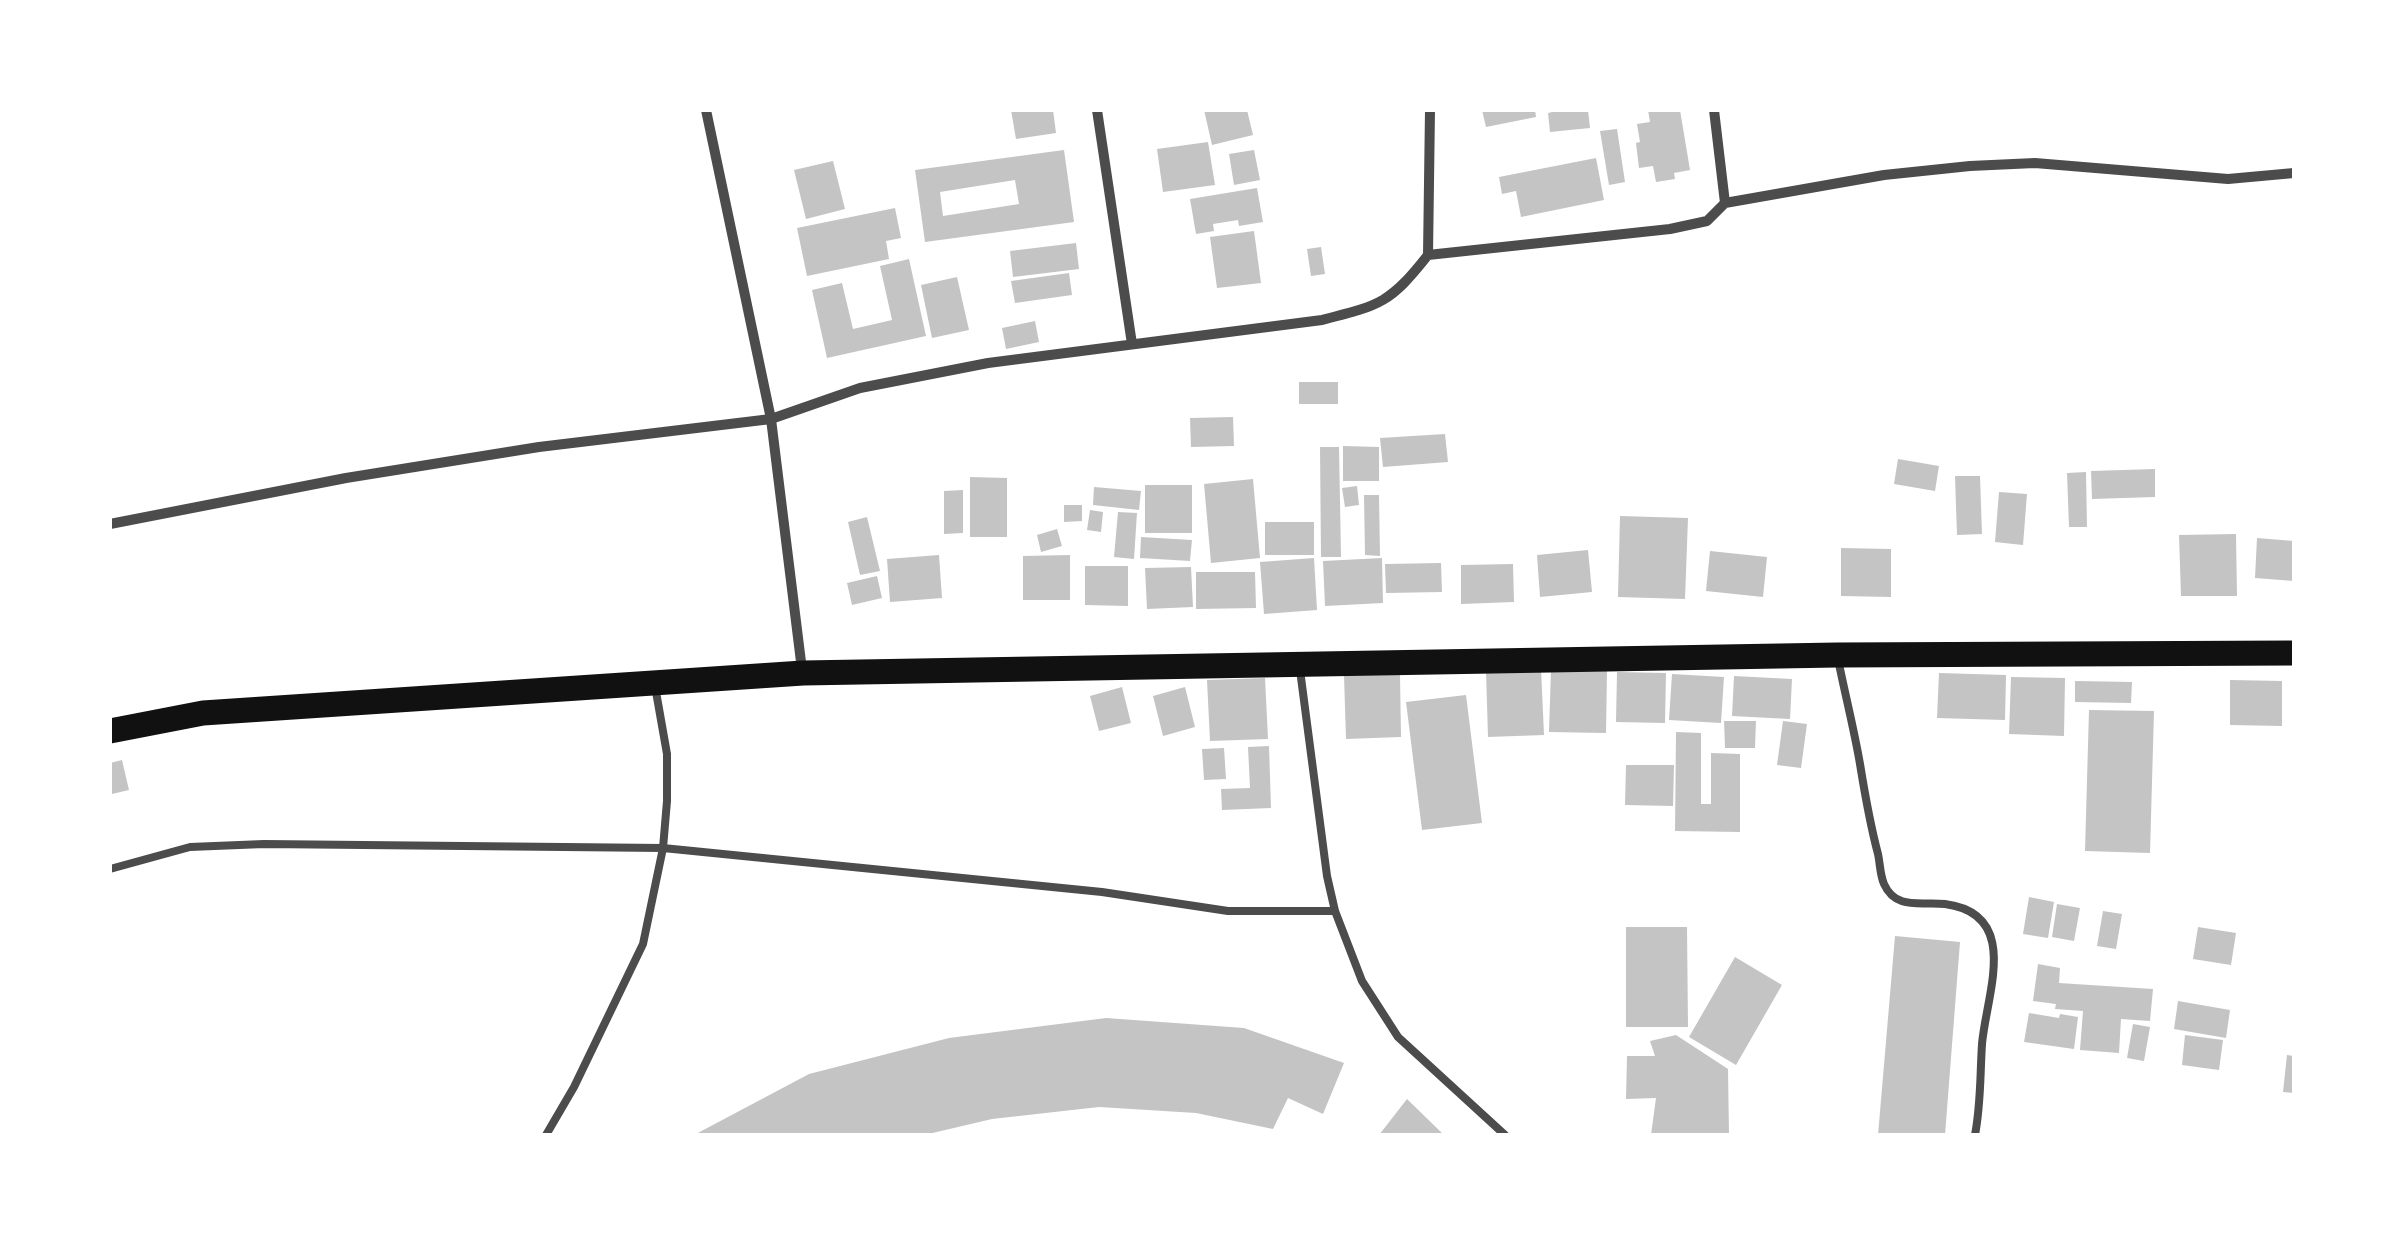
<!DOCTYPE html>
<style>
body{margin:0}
#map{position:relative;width:2404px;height:1245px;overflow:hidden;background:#fff;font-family:"Fira Sans",sans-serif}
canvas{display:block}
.frame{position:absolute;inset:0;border:112px solid #fff;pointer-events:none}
</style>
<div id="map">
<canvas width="2404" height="1245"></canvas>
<div class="frame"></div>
</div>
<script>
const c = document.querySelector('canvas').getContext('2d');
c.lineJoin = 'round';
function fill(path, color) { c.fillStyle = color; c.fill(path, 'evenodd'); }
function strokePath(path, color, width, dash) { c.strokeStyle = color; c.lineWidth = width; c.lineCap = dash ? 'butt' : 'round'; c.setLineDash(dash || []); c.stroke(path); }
fill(new Path2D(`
 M1011 110H1053L1056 133 1016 139Z
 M1204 110H1247L1253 135 1212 145Z
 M1482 110H1535L1536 117 1486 127Z
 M1561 110H1588L1590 128 1550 132 1548 113Z
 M1648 110H1680L1690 170 1674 173 1675 179 1656 182 1653 166 1639 168 1636 143 1640 142 1637 124 1650 122Z
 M1617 129 1625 182 1609 185 1600 131Z
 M1208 142 1215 185 1163 192 1157 149Z
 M1064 150 1074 222 925 242 915 170ZM1015 180 1019 204 943 216 940 192Z
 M1254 150 1260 180 1234 185 1229 154Z
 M1596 158 1604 200 1521 217 1516 191 1502 194 1499 177Z
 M833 161 845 209 806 219 794 170Z
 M1257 188 1263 222 1239 226 1238 220 1213 224 1214 231 1196 234 1190 199Z
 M895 208 901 238 886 241 889 259 807 276 797 228Z
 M1254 231 1261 283 1217 288 1210 237Z
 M1076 243 1079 269 1013 277 1010 251Z
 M1321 247 1325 274 1311 276 1307 249Z
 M909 259 926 336 827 358 812 290 842 283 853 329 892 320 880 266Z
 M1069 273 1072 295 1015 303 1011 281Z
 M957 277 969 330 932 338 921 285Z
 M1035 321 1039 342 1006 349 1002 328Z
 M1299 382H1338V404H1299Z
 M1233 417 1234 446 1191 447 1190 418Z
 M1445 434 1448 462 1383 467 1380 438Z
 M1343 446 1379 447V481H1343Z
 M1320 447H1339L1341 557H1321Z
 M1898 459 1939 466 1935 491 1894 484Z
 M2155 469V497L2092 499 2091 471Z
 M2086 472 2087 527H2069L2067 473Z
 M1955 476H1980L1982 534 1957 535Z
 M970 477 1007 478V537H970Z
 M1253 479 1260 558 1211 563 1204 484Z
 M1145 485H1192V533H1145Z
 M1357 486 1359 505 1345 507 1342 488Z
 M1094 487 1141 491 1139 510 1093 505Z
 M963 490V533L944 534V491Z
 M1999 492 2027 494 2023 545 1995 542Z
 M1364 495H1379L1380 556 1365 555Z
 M1064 505H1082V521L1064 522Z
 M1090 510 1103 512 1101 532 1087 530Z
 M1118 512 1137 513 1134 559 1114 557Z
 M1620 516 1688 518 1685 599 1618 597Z
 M867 517 880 571 860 575 848 522Z
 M1265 522H1314V555H1265Z
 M1057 529 1062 546 1041 552 1037 535Z
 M2236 534 2237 596H2181L2179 535Z
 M1141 537 1192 540 1190 561 1140 558Z
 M2257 538 2294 541V581L2255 578Z
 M1841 548 1891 549V597L1841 596Z
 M1588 550 1592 592 1540 597 1537 555Z
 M1710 551 1767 557 1763 597 1706 591Z
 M939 555 942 598 890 602 887 559Z
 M1070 555V600H1023V556Z
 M1314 558 1317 610 1264 614 1260 562Z
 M1382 558 1383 603 1325 606 1323 561Z
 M1441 563 1442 592 1386 593 1385 564Z
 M1513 564 1514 602 1461 604V565Z
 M1085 566H1128V606L1085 605Z
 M1191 567 1193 607 1147 609 1145 568Z
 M1196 572H1255L1256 608 1196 609Z
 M877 576 882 598 852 605 847 583Z
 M1541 668 1544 735 1488 737 1486 671Z
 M1551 669 1607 671 1606 733 1549 732Z
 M1617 672 1666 673 1665 723 1616 722Z
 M1939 673 2006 675 2005 720 1937 718Z
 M1400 674 1401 737 1346 739 1344 675Z
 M1672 674 1724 677 1721 723 1669 720Z
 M1734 676 1792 679 1790 719 1732 716Z
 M2011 677 2065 678 2064 736 2009 734Z
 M1265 678 1268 739 1210 741 1207 680Z
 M2230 680 2282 681V726L2230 725Z
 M2075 681 2132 682 2131 703 2075 702Z
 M1122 687 1131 723 1099 731 1090 696Z
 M1185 687 1195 727 1163 736 1153 696Z
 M1466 695 1482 823 1422 830 1406 702Z
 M2089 710 2154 711 2150 853 2085 851Z
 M1724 721H1756L1755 748H1725Z
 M1783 721 1807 724 1801 768 1777 765Z
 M1676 732 1701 733V804H1711V753L1740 754V832L1675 831Z
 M1269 746 1271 808 1222 810 1221 789 1250 788 1248 747Z
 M1224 748 1226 779 1204 780 1202 749Z
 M122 760 129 790 112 794 110 763Z
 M1626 765H1674L1673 806 1625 805Z
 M2029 897 2054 902 2048 938 2023 934Z
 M2057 904 2080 908 2074 941 2052 937Z
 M2103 911 2122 914 2116 949 2097 946Z
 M1626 927H1687L1688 1027H1626Z
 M2198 927 2236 933 2231 965 2193 959Z
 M1895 936 1960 942 1945 1135H1878Z
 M1735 957 1782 985 1736 1065 1689 1037Z
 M2038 964 2060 968 2059 983 2153 989 2150 1021 2121 1019 2119 1053 2080 1050 2083 1011 2055 1009 2056 1004 2033 1001Z
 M2178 1001 2230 1010 2226 1038 2174 1029Z
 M2029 1013 2059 1018 2060 1014 2078 1017 2074 1049 2024 1042Z
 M1106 1018 1244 1028 1344 1063 1323 1114 1288 1098 1273 1129 1196 1113 1099 1107 992 1119 924 1135H694L809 1074 949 1038Z
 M2133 1024 2150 1027 2144 1061 2127 1058Z
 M1676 1035 1728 1069 1729 1135H1651L1656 1098 1626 1099 1627 1056H1655L1650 1041Z
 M2185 1035 2223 1040 2219 1070 2182 1065Z
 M2287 1055 2294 1056V1093L2283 1092Z
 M1407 1099 1444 1135H1379Z`), '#c4c4c4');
strokePath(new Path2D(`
 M1838 659C1845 694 1854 729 1860 764 1865 795 1870 824 1878 854 1880 863 1880 875 1884 884 1896 911 1922 901 1945 904 2022 914 1986 995 1982 1044 1980 1075 1981 1104 1975 1135
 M1300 670 1327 876 1335 911 1362 981 1398 1037 1505 1135
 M110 869 190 847 264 844 663 848 1102 892 1228 911H1335
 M546 1135 574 1087 643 944 663 848 667 801V754L655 686`), '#4c4c4c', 8);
strokePath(new Path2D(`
 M706 110 771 419 802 670
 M1097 110 1132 344
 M1725 203 1884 175 1970 166 2035 163 2228 179 2294 173
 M1428 255 1430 110
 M110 524 346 478 539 447 771 419 860 388 988 363 1322 320C1381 305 1390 303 1428 255L1670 229 1707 221 1725 203 1714 110`), '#4c4c4c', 10);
strokePath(new Path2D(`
 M110 731 203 713 803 673 1837 655 2294 653`), '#111', 25);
</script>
